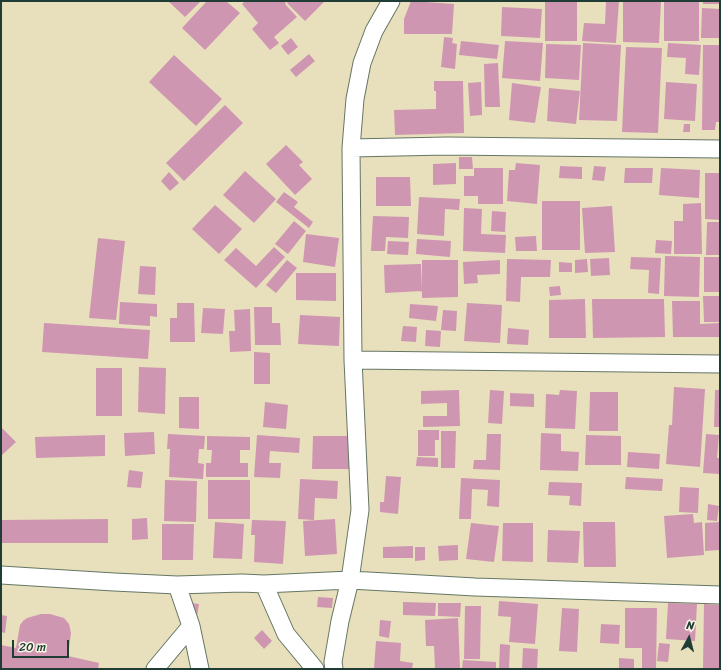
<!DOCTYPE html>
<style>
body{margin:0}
#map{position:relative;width:721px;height:670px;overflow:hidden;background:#e8e0bc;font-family:Sriracha,sans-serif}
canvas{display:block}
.frame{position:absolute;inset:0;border:2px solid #1f3d34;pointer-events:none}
.north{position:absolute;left:669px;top:618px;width:40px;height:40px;-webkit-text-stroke:3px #fcf5e5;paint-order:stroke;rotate:7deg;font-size:11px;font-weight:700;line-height:16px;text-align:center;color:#1f3d34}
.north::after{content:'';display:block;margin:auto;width:14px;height:18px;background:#1f3d34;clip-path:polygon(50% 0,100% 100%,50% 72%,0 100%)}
.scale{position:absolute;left:12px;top:640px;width:57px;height:18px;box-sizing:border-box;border:2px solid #1f3d34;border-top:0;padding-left:5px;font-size:12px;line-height:14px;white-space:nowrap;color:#1f3d34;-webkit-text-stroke:3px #fcf5e5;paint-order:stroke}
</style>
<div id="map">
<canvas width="721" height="670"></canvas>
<div class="frame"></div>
<div class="north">N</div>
<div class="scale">20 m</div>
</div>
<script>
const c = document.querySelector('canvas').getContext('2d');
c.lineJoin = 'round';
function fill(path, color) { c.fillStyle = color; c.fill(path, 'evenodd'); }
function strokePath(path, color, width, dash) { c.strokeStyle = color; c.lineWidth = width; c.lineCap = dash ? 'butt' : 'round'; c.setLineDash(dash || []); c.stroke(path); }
fill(new Path2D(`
 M168 1H201L185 17Z
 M207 1H226L240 13 205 50 182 28Z
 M245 1H284L286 3 285 4 297 17 274 37 279 43 270 50 252 29 258 23 242 4Z
 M289 1H325L305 21 287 3Z
 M411 1 454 4 452 34H404V19Z
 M545 1H577V41H545Z
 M606 1H619L616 43 582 41 584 23 605 24Z
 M623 1H661L659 43 623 42Z
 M664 1H699V41H664Z
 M703 1H720V4H703Z
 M502 7 542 9 540 38 501 36Z
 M702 8 720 9V38H701Z
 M444 37 453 38 452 43 457 44 455 69 441 67Z
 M291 38 298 47 288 55 281 46Z
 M461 41 499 45 497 59 459 55Z
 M505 41 543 43 540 81 502 78Z
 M583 43 621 45 617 121 579 120Z
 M668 43 701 45 699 75 685 74 686 58 667 57Z
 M546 44 581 45 579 80 545 78Z
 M703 45H720V122H716L715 130H702Z
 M626 47 662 48 658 133 622 132Z
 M309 54 315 61 296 77 290 70Z
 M174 55 222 99 196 126 149 82Z
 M498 63 500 107H485L484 64Z
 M434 81H463L464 133 395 135 394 110 436 109V91H434Z
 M481 82 482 115 470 116 468 83Z
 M666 82 697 84 695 121 664 119Z
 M512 83 541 87 535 123 509 120Z
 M549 88 580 91 576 124 547 121Z
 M225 105 243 123 184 181 166 163Z
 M684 124H690V132H683Z
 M286 145 303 162 299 165 312 179 295 195 266 164Z
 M459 157H472L473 169H459Z
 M456 163V184L433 185V164Z
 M516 163 540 165 537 204 507 201 509 170H515Z
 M560 166 582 167V179L559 178Z
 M594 166 606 167 604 181 592 180Z
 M474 168H503V204H478V196H464V176H474Z
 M625 168H653L652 183H624Z
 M661 168 700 170 699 198 659 195Z
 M245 171 276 199 254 223 223 195Z
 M169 172 179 183 170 191 161 181Z
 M705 173H720V220L705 219Z
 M376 177H410L411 206H376Z
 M284 192 298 202 294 207 313 222 309 228 276 202Z
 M419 197 460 199 459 210 445 209 444 236 417 234Z
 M542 201H580V250H542Z
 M701 203 702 254H674V221H683V204Z
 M215 205 242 229 219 254 192 229Z
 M612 206 615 252 585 253 582 208Z
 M464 208 482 209 481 234 506 235 505 253 463 251Z
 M492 211 506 212 505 232 491 231Z
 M373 216 409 217 408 238 386 237 385 251H371Z
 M294 221 306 231 288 254 275 244Z
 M707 222H720V255H706Z
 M306 234 339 238 335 267 303 262Z
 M536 236 537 251H516L515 237Z
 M98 238 125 241 116 320 89 318Z
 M417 239 451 241 450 257 416 254Z
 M656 240 672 241 671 254 655 253Z
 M388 241 409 242 408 255 387 254Z
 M274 247 285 257 256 288 224 260 236 248 256 266Z
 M665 256 700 257 699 297 664 296Z
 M631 257 661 258 659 294 648 293 649 270 630 269Z
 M704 257H720V292H704Z
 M609 258 610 275 591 276 590 259Z
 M507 259 551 260 550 277H521L520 302 506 301Z
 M587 259 588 272 575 273V260Z
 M287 260 297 268 276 293 266 285Z
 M422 260H458V297L422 298Z
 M500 260V274L477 275 478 283 464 284 463 262Z
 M559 262 572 263V272H559Z
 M421 264 422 291 385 293 384 265Z
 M140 266 156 267 155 295 138 294Z
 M296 273H336V301L296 300Z
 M560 286 561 295 550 296 549 287Z
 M703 296H720V322H704Z
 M585 299 586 338H549V300Z
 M592 299H664L665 337 593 338Z
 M672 301H700V324L720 323V337H673Z
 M120 302 157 304V317L150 316V326L119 324Z
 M177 303H194L195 342H170V318H177Z
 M467 303 502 305 500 343 464 341Z
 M410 304 438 306 436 321 409 318Z
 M254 307H272V323H280L281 345H255Z
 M203 308 225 309 223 334 201 333Z
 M250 309 251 351 230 352 229 331H235L234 310Z
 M443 310 457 311 456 331 441 330Z
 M300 315 340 317 339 346 298 344Z
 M44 323 150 330 148 359 42 352Z
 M403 326 417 327 416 342 401 341Z
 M508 328 529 330 528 345 507 344Z
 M426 330 441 331 440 347 425 346Z
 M254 352 270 353V384H254Z
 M139 367 166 368 165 414 138 412Z
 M96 368H122V416H96Z
 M674 387 705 389 700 467 666 464 669 425H672Z
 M459 390 460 426 423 427V416H447V403L421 404V391Z
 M490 390 504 391 502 424 488 423Z
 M560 390 577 391 575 429 545 428 546 394 559 395Z
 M715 390H720V427H714Z
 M590 392H618V431H589Z
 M510 393 534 394V407L510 406Z
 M179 397H199V429L179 428Z
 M265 402 288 405 286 429 263 427Z
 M1 427 16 442 1 456Z
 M418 430H439V440H435V456H418Z
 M441 431H456L455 468H441Z
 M154 432 155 454 125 456 124 433Z
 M541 433 561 434V451L579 452 578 471 540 470Z
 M168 434 205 436 204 449H199L198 463 204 464 203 479 169 477 170 449H167Z
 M487 434H501L500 470 473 469 474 460H486Z
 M706 434 719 435 717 458H720V474L703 473Z
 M105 435V456L36 458 35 437Z
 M257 435 300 438 299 453 270 451 269 463H281L280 478 254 477Z
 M586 435 621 436V465H585Z
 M207 436 250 437V450H240V463H248V477H206V463H211L212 450H207Z
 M313 436H350L349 469H312Z
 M628 452 660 454 659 469 627 467Z
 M417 457 438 458V467L416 466Z
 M129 470 143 472 141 488 127 487Z
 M386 476 401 477 398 514 380 512V502H384Z
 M626 477 663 479 662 491 625 489Z
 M461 478 500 480 499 507 487 506 488 490 472 489 471 519H459Z
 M300 479 338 481 337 499 315 498 314 520 298 519Z
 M165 480 197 481 196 522 164 521Z
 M208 480H250V519H208Z
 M549 482 582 483 581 506 569 505 570 496 548 495Z
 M680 487 699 488 698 513 679 512Z
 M708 504 719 506 717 521 707 520Z
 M693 514 694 523 702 522 704 555 667 558 664 516Z
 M147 518 148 539 132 540V519Z
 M108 519V543H1V520Z
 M335 519 337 554 305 556 303 521Z
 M252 520 286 521 283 564 254 562 255 535H251Z
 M215 522 244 524 242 559 213 558Z
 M583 522H615L616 567H584Z
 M720 522V550L705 551V523Z
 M471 523 499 526 494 562 466 559Z
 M503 523H533V562L502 561Z
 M162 524H194L193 560H162Z
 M548 530 580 531 578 563 547 562Z
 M458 545V560L439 561 438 546Z
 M413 546V558H383V547Z
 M415 547H425V560L415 561Z
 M318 597 333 598 332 608 317 607Z
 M499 601 538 604 535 644 509 642 511 617 498 616Z
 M403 602 436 603 435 616 403 615Z
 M191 603 199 604 197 617 190 616Z
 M438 603H461L460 617 438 616Z
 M668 603 697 604 695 641 666 639Z
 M704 604 720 605V669H703Z
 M465 606H481L480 659H464Z
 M562 608 579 609 577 652 559 651Z
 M625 608H657L656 669H642V648H625Z
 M41 614H50L64 618 69 624 71 633 68 656 99 663 98 669H1V645L16 648 20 625 23 621 27 618Z
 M1 615 7 616 5 633 1 632Z
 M458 618 460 669H435L434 646H426L425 620Z
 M380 620 391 621 389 638 379 636Z
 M601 624 620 625 619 644 600 643Z
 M262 630 272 641 264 649 254 638Z
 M376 641 401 643 400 661 413 663 412 669H374Z
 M659 643 670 644 668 662 657 661Z
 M500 644 510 645 509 669H499Z
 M523 648 538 649 537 669H522Z
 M619 658 634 659V669H619Z
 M463 660 496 662V669H462Z`), '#cf96b1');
const street = new Path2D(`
 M351 148 447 146 720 149
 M353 360 720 364
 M1 575 114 582 177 585 242 583 264 584 350 580 475 587 720 595
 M264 584 286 634 315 669
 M191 626 200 669
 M155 669 191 626 177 585
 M334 669 333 662 340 621 350 580 360 510 353 360 351 148 355 99 362 63 374 31 391 1`);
strokePath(street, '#657664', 19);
strokePath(street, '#fff', 17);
</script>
